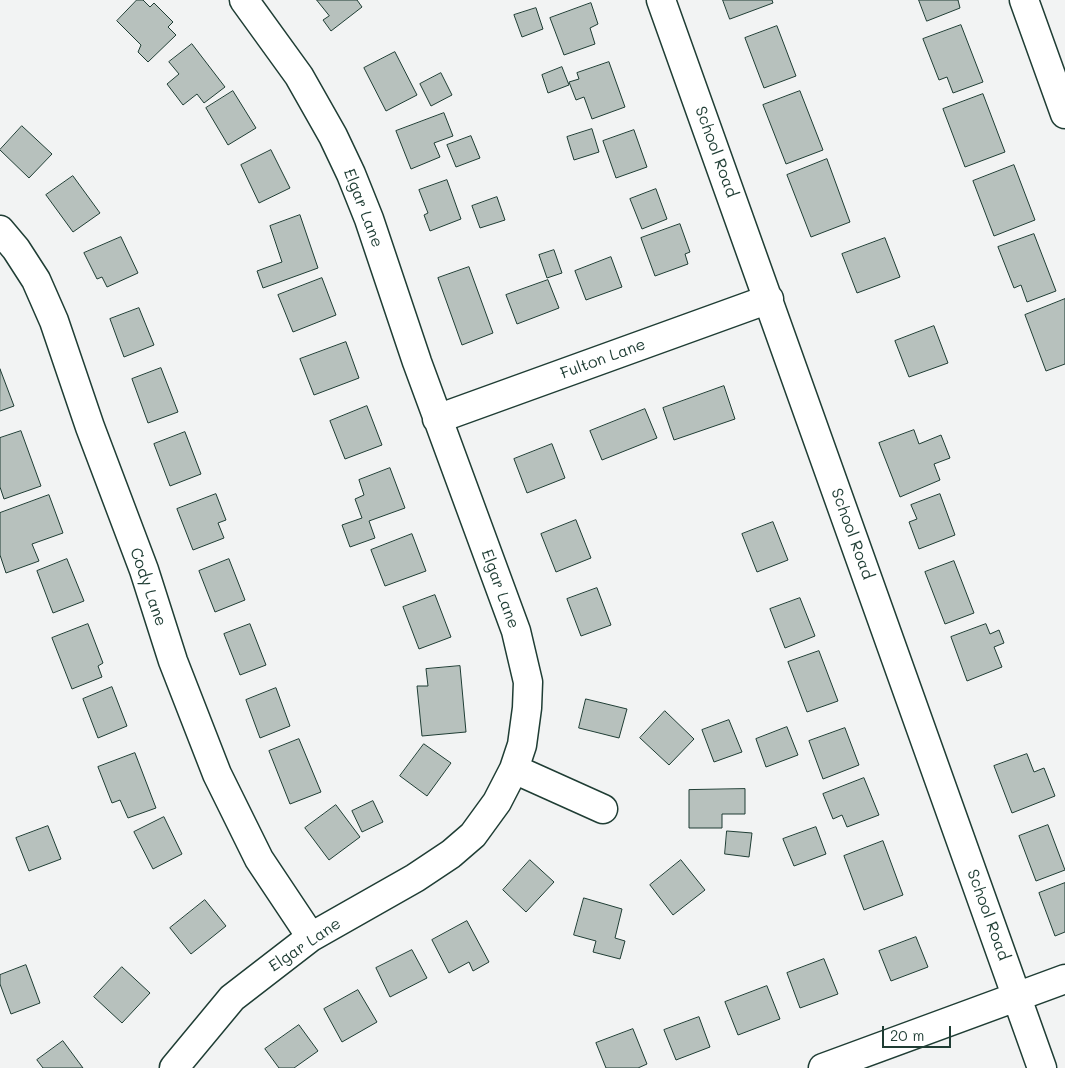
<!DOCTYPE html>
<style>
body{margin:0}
#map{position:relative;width:1065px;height:1068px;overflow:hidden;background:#f2f3f3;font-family:Mali,sans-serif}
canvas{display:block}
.scale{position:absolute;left:882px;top:1026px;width:69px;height:22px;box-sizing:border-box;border:2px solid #1f3d34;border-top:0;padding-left:6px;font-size:15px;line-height:18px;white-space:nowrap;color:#1f3d34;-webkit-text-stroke:4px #fff;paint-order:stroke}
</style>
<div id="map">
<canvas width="1065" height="1068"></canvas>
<div class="scale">20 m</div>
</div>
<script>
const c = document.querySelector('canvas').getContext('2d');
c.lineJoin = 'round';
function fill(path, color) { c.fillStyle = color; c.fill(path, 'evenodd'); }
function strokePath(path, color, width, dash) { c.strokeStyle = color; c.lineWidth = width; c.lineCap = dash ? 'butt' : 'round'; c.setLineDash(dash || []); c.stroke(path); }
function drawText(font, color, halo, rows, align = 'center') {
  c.font = font + ' Mali,sans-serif'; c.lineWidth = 5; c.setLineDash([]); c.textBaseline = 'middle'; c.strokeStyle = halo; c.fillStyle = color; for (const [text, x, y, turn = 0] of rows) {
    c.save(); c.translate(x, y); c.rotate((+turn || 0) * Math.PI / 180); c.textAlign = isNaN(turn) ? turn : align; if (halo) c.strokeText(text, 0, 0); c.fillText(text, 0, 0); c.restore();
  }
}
const building = new Path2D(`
 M137 0H143L150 7 154 3 173 22 168 27 176 35 148 62 138 52 141 45 117 21Z
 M317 0H357L362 7 331 31 323 20 329 16Z
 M723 0H772L773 3 730 19Z
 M919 0H958L960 8 927 21Z
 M591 3 598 24 590 28 595 44 564 55 550 18Z
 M536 8 543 29 522 37 514 15Z
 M961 25 983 82 953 93 947 77 939 80 923 39Z
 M777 26 796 76 764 88 745 38Z
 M192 44 225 87 204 103 197 94 183 105 167 84 179 74 169 62Z
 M395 52 417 95 386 111 364 68Z
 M609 62 625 107 592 119 584 97 576 100 569 82 579 79 577 73Z
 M562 67 569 85 548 93 542 75Z
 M441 73 452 95 431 106 420 84Z
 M233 91 256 128 228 145 206 108Z
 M800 91 823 150 786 164 763 105Z
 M983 94 1005 152 965 167 943 109Z
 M444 113 453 136 434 143 440 157 411 169 396 131Z
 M22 126 52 154 29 178 0 150Z
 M592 129 599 152 574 160 567 137Z
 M634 130 647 167 616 178 603 141Z
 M471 136 480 158 456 167 447 145Z
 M271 150 290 188 259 203 241 165Z
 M827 159 850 222 811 237 787 175Z
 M1014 165 1035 220 994 236 973 181Z
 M73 176 100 213 73 232 46 195Z
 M447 180 461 219 430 231 424 215 428 213 419 190Z
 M656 189 667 219 642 229 630 199Z
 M497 197 505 220 480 228 472 206Z
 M300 215 318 268 263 288 257 271 282 262 270 226Z
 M680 224 690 252 685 254 688 264 655 276 641 238Z
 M1034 234 1056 291 1027 302 1021 285 1014 288 998 247Z
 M121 237 138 273 107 287 102 277 97 279 84 253Z
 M885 238 900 277 857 293 842 254Z
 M554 250 562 273 547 278 539 255Z
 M611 257 622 287 586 300 575 271Z
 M469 267 493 333 462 345 438 278Z
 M322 278 336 315 293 332 278 295Z
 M548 280 559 308 517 324 506 295Z
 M1065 299V364L1046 371 1025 315Z
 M139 308 154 345 124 357 110 319Z
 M934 326 948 363 909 377 895 341Z
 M346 342 359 378 314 395 300 359Z
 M161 368 178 412 148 423 132 379Z
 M0 369 14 406 0 411Z
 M724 386 735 419 674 440 663 408Z
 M367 406 382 445 345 459 330 421Z
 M645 409 657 438 602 460 590 431Z
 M914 430 919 444 941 435 950 458 934 464 940 480 900 497 879 443Z
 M21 431 41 486 4 499 0 487V438Z
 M185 432 201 474 170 486 154 444Z
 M552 444 565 478 527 493 514 459Z
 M390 468 405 508 369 521 375 538 350 547 342 525 362 518 355 499 364 495 359 480Z
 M216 494 226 520 218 523 224 538 193 550 177 509Z
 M940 494 955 535 919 549 909 522 917 519 911 505Z
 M49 495 63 533 32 544 39 561 6 573 0 555V513Z
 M576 520 591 558 556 572 541 534Z
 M773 522 788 560 757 572 742 534Z
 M412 534 426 571 385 586 371 550Z
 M67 559 84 601 53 613 37 571Z
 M229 559 245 600 215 612 199 571Z
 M954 561 974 613 945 624 925 572Z
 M597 588 611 625 581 636 567 599Z
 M435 595 451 637 419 649 403 607Z
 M800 598 815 636 785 648 770 609Z
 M88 624 103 663 98 666 102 677 72 689 52 638Z
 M250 624 266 665 240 675 224 634Z
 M986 624 990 634 999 630 1004 643 994 647 1002 667 967 681 951 637Z
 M819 651 838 701 807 712 788 662Z
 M460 666 466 732 422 736 417 686H428L426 669Z
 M112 687 127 726 98 738 83 699Z
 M276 688 290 726 260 738 246 700Z
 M586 699 627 709 619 738 579 728Z
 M665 711 694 739 669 765 640 738Z
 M729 720 742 752 714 762 702 730Z
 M787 727 798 755 766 767 756 739Z
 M845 728 859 765 823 779 809 741Z
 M299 739 321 792 290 804 269 751Z
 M424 744 451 763 427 796 400 776Z
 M135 753 156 808 128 818 120 800 112 803 98 767Z
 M1027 754 1034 772 1044 768 1055 796 1012 813 994 766Z
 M864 778 879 815 847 827 842 815 833 819 823 794Z
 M745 789V814H722V828H689V790Z
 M373 801 383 822 362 832 352 811Z
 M336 805 360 837 329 860 305 828Z
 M164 817 182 854 153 869 134 832Z
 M1048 825 1065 870 1036 881 1019 836Z
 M48 826 61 859 29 871 16 838Z
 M816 827 826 854 794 866 783 839Z
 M727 831 752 833 749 857 725 854Z
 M883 841 903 895 864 910 844 856Z
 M530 860 554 882 526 912 503 890Z
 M681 860 705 890 673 915 650 885Z
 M1065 883V932L1055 936 1039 893Z
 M584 898 622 909 615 938 625 941 620 959 593 952 596 941 574 935Z
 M205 900 226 926 191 954 170 928Z
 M467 921 489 962 473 971 469 962 449 973 432 940Z
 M916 937 928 967 891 981 879 951Z
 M412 950 427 978 390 997 376 968Z
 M824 959 838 994 800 1008 787 973Z
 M26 965 40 1003 11 1014 0 984V975Z
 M122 967 150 993 122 1023 94 997Z
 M767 986 780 1019 738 1035 725 1002Z
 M358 990 377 1022 342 1042 324 1009Z
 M699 1017 710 1047 676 1060 664 1030Z
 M299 1025 318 1051 294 1068H279L265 1049Z
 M633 1029 647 1064 638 1068H606L596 1043Z
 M63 1041 83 1068H43L37 1060Z`);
fill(building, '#b7c1bd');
strokePath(building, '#1f3d34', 1);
const minor = new Path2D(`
 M661 0 1042 1068
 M1024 0 1065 114
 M0 230 16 249 36 280 54 321 90 427 144 570 173 661 217 774 259 859 311 937
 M437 419 769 299
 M514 769 603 809
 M174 1068 232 998 311 937 415 878 451 854 473 835 497 802 514 769 522 745 527 708 528 682 516 631 417 362 369 219 351 174 333 136 299 76 244 0
 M823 1068 1065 979`);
strokePath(minor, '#1f3d34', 31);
strokePath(minor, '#fff', 28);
drawText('16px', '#1f3d34', '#fff', [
 ["School Road",716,152,70],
 ["Elgar Lane",363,208,69],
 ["Fulton Lane",603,359,-20],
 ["School Road",852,534,70],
 ["Cody Lane",148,587,71],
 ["Elgar Lane",500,589,70],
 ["School Road",988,915,70],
 ["Elgar Lane",305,945,-34]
]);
</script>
